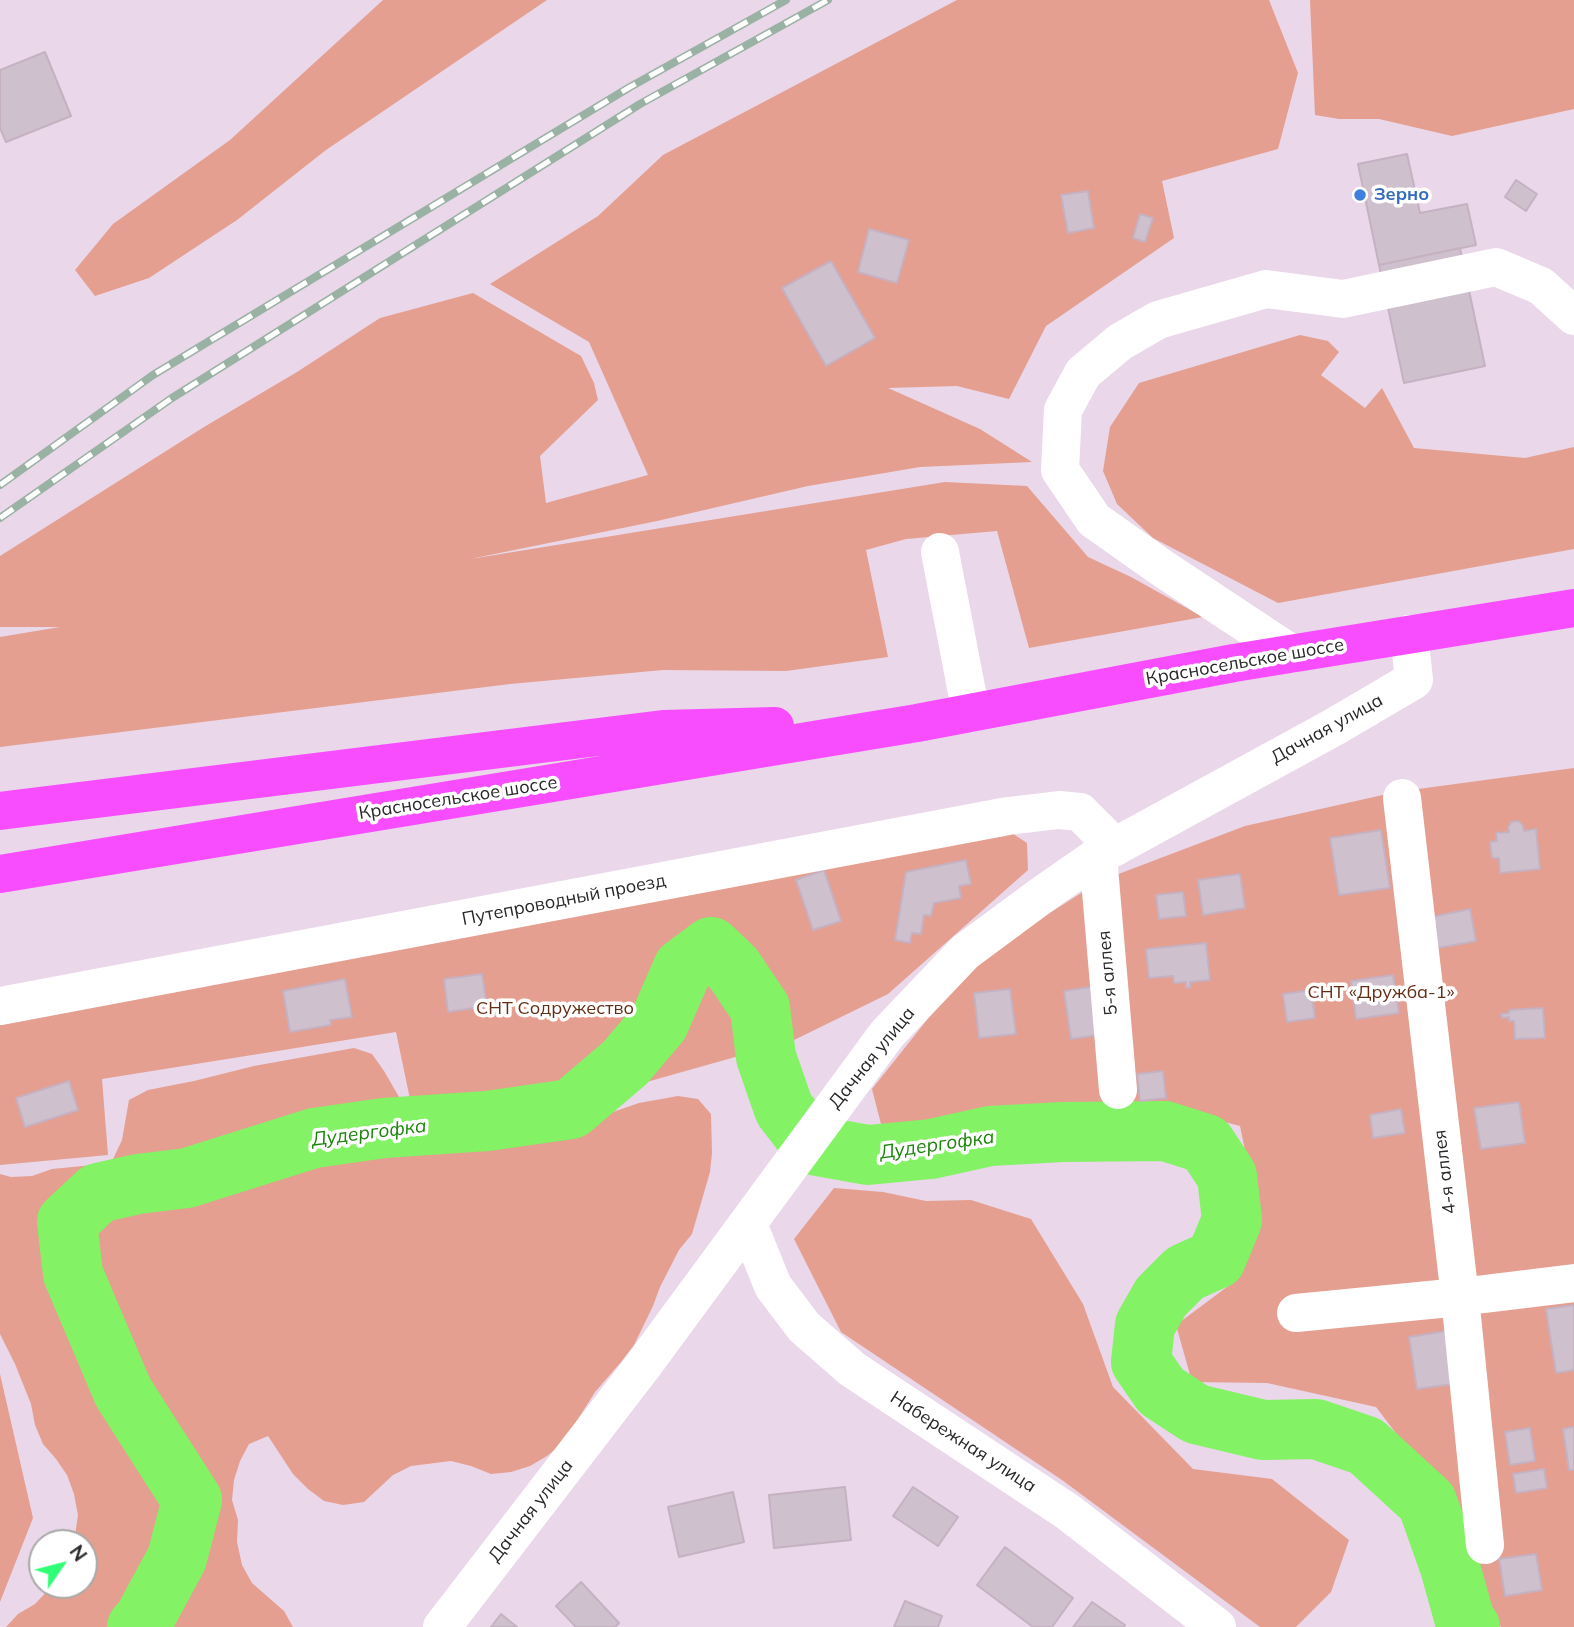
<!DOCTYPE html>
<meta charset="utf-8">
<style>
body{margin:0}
#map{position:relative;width:1574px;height:1627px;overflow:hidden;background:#ead7e9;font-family:Mulish,sans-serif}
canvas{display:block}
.north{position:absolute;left:28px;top:1529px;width:70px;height:70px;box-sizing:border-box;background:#fff;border:2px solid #a9a9a9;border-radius:50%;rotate:55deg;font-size:19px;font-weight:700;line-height:28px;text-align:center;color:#272727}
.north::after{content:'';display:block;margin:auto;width:24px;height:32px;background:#2fff74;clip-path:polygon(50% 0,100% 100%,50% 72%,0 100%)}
</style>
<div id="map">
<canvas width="1574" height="1627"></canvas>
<div class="north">N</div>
</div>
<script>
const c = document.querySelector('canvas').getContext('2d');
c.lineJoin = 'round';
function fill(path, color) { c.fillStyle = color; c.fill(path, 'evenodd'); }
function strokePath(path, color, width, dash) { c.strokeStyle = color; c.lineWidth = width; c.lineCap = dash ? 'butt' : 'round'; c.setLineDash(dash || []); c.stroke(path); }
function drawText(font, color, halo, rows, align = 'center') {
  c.font = font + ' Mulish,sans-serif'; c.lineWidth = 7; c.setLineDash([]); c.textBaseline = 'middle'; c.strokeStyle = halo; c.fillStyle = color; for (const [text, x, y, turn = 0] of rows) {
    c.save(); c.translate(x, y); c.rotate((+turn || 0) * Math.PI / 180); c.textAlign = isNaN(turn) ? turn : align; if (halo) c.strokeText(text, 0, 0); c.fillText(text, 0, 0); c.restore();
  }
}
fill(new Path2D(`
 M383 0H547L326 150 237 220 149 278 95 296 75 270 113 224 230 140Z
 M957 0H1269L1298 73 1278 149 1162 181 1174 238 1046 326 1009 399 957 386 888 388 980 429 1032 462 920 467 808 486 657 521 470 559 945 482 1027 486 1088 557 1131 577 1203 617 1029 648 997 531 906 539 866 550 888 657 786 671 663 670 510 684 0 747V637L60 627H0V556L204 427 297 372 380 318 473 293 581 356 594 383 598 400 540 456 546 503 648 475 589 342 490 284 598 216 663 155Z
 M1310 0H1574V109L1452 136 1379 119H1339L1315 115Z
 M1300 335 1328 341 1339 352 1321 375 1365 408 1382 388 1414 448 1525 458 1574 447V549L1278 603 1153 538 1117 504 1103 471 1110 427 1139 383Z
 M1574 768V1627H1501L1488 1612 1443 1495 1376 1407 1267 1383 1192 1382 1176 1325 1231 1284 1260 1224 1240 1126 1199 1115 1122 1113 882 1128 872 1089 973 962 1100 881 1245 826 1396 792Z
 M989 818 1027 843 1028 870 888 994 792 1041 565 1105 411 1104 396 1032 102 1079 108 1155 0 1165V1025L187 989Z
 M354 1048 372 1054 384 1071 424 1140 444 1148 464 1143 504 1148 522 1139 561 1130 639 1103 678 1096 698 1099 711 1114 712 1153 710 1172 692 1234 679 1250 660 1287 653 1306 634 1345 621 1362 595 1392 563 1443 547 1456 530 1466 511 1472 491 1474 471 1466 451 1461 411 1466 393 1475 364 1502 343 1505 324 1501 308 1489 293 1474 268 1436 249 1444 240 1461 234 1480 232 1500 238 1520 237 1542 242 1565 252 1583 284 1611 293 1627H6L18 1614 35 1604 53 1585H84V1543H74L78 1515 74 1494 67 1475 56 1459 43 1444 35 1425 31 1404 15 1364 0 1334V1174L11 1177 32 1176 52 1169 93 1165 113 1159 122 1140 129 1100 148 1090 194 1081 254 1066Z
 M834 1188 883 1192 926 1201 971 1200 1031 1219 1083 1304 1113 1387 1193 1469 1272 1479 1349 1540 1331 1592 1296 1627H1260L1062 1480 841 1332 794 1239Z
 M0 1374 33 1518 0 1602Z`), '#e49f90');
strokePath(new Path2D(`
 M137 1627 143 1621 177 1558 192 1500 123 1392 73 1274 67 1222 98 1193 138 1184 187 1178 314 1138 384 1128 487 1121 571 1109 625 1063 659 1023 683 968 711 947 733 968 760 1008 766 1057 784 1109 812 1145 868 1155 931 1149 990 1136 1062 1132 1165 1131 1206 1144 1227 1176 1232 1220 1216 1259 1185 1273 1161 1297 1145 1325 1141 1362 1161 1391 1196 1414 1263 1430 1316 1429 1366 1446 1427 1502 1450 1567 1465 1621 1470 1627`), '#83f264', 60);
const building = new Path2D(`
 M45 52 71 116 6 142 0 128V70Z
 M1407 154 1420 213 1467 204 1476 245 1379 265 1358 164Z
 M1516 180 1537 194 1526 211 1505 197Z
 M1088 191 1094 228 1068 233 1061 195Z
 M1140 214 1153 218 1145 242 1133 238Z
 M869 229 909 240 897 283 858 272Z
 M1460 248 1485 366 1404 383 1379 265Z
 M831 261 875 338 826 366 782 288Z
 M1519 821 1523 826 1524 831 1536 829 1540 869 1500 873 1499 858H1492L1490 842 1497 841 1496 833 1509 832 1508 828 1511 822Z
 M1381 830 1390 888 1339 895 1330 838Z
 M966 860 971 884 959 886 961 898 934 903 931 916 924 915 921 934 912 933 910 943 895 940 906 872Z
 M824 870 841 921 813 930 796 880Z
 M1240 874 1245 908 1203 915 1198 880Z
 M1183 892 1186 916 1159 919 1156 895Z
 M1470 909 1476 941 1438 948 1431 917Z
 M1206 943 1210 980 1190 982V987L1186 988V982L1174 983 1173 976 1149 978 1146 949Z
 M482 974 487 1006 448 1012 444 979Z
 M1393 975 1399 1013 1356 1019 1351 981Z
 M345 979 352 1017 330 1020 331 1025 290 1032 283 991Z
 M1091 987 1099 1035 1071 1039 1064 991Z
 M1010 989 1016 1034 979 1038 974 993Z
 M1311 990 1315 1018 1287 1022 1283 994Z
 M1543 1008 1545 1038 1515 1039 1514 1021H1509V1017L1502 1018 1501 1014 1509 1013V1010Z
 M1163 1071 1166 1098 1140 1101 1137 1074Z
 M69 1081 78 1110 25 1127 16 1098Z
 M1519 1102 1525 1143 1481 1149 1474 1108Z
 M1401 1109 1405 1133 1373 1138 1370 1115Z
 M1574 1305V1370L1556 1373 1546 1309Z
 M1446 1331 1453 1384 1417 1389 1409 1337Z
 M1574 1427V1470H1569L1563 1429Z
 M1530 1428 1535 1461 1510 1465 1505 1432Z
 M1544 1469 1547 1488 1516 1493 1513 1474Z
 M845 1487 851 1540 774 1548 769 1495Z
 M913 1487 958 1517 938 1546 893 1516Z
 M733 1492 744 1542 679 1557 668 1507Z
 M1005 1547 1073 1598 1052 1627H1033L977 1585Z
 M1536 1554 1542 1590 1505 1596 1499 1559Z
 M581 1582 619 1623 615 1627H576L556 1606Z
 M905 1601 942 1616 938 1627H894Z
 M1092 1602 1125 1625 1124 1627H1073Z
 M501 1614 517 1627H491Z`);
fill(building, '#cfc0cd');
strokePath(building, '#c5b1c2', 2);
strokePath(new Path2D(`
 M940 552 971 713
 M1292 654 1162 568 1094 520 1060 470 1063 410 1083 373 1120 342 1158 320 1266 289 1343 299 1496 267 1541 286 1574 316
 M1402 798 1460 1297 1485 1545
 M1098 856 1118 1090
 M0 1006 1008 816 1059 810 1080 812 1115 847
 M748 1224 773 1286 804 1327 852 1369 1068 1512 1217 1627
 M1296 1313 1460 1297 1574 1283
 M442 1627 645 1363 887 1034 965 952 1042 895 1098 856 1334 727 1414 680 1409 634`), '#fff', 38);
strokePath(new Path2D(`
 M0 811 663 729 775 726
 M0 874 917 723 1234 663 1574 608`), '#f74dff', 38);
const rail = new Path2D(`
 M0 485 153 375 630 87 786 0
 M0 518 172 398 640 104 828 0`);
strokePath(rail, '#9ab2a3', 8);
strokePath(rail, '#fff', 5, [16]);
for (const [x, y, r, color] of [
 [1360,195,7,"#3f7fe0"]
]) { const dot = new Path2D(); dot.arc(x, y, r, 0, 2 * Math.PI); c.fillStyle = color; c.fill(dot); strokePath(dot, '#fff', 2.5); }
drawText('bold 18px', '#366cbe', '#fff', [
 ["Зерно",1374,195]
], 'left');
drawText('18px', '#272727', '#fff', [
 ["Красносельское шоссе",1245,662,-10],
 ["Дачная улица",1327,729,-29],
 ["Красносельское шоссе",458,798,-9],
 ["Путепроводный проезд",564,900,-11],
 ["5-я аллея",1108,973,-95],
 ["Дачная улица",872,1058,-51],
 ["4-я аллея",1445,1172,-97],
 ["Набережная улица",963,1442,33],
 ["Дачная улица",531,1511,-52]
]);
drawText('18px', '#642e16', '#fff', [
 ["СНТ «Дружба-1»",1381,993],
 ["СНТ Содружество",555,1009]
]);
drawText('italic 19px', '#1a8509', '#fff', [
 ["Дудергофка",369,1133,-7],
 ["Дудергофка",937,1145,-8]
]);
</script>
